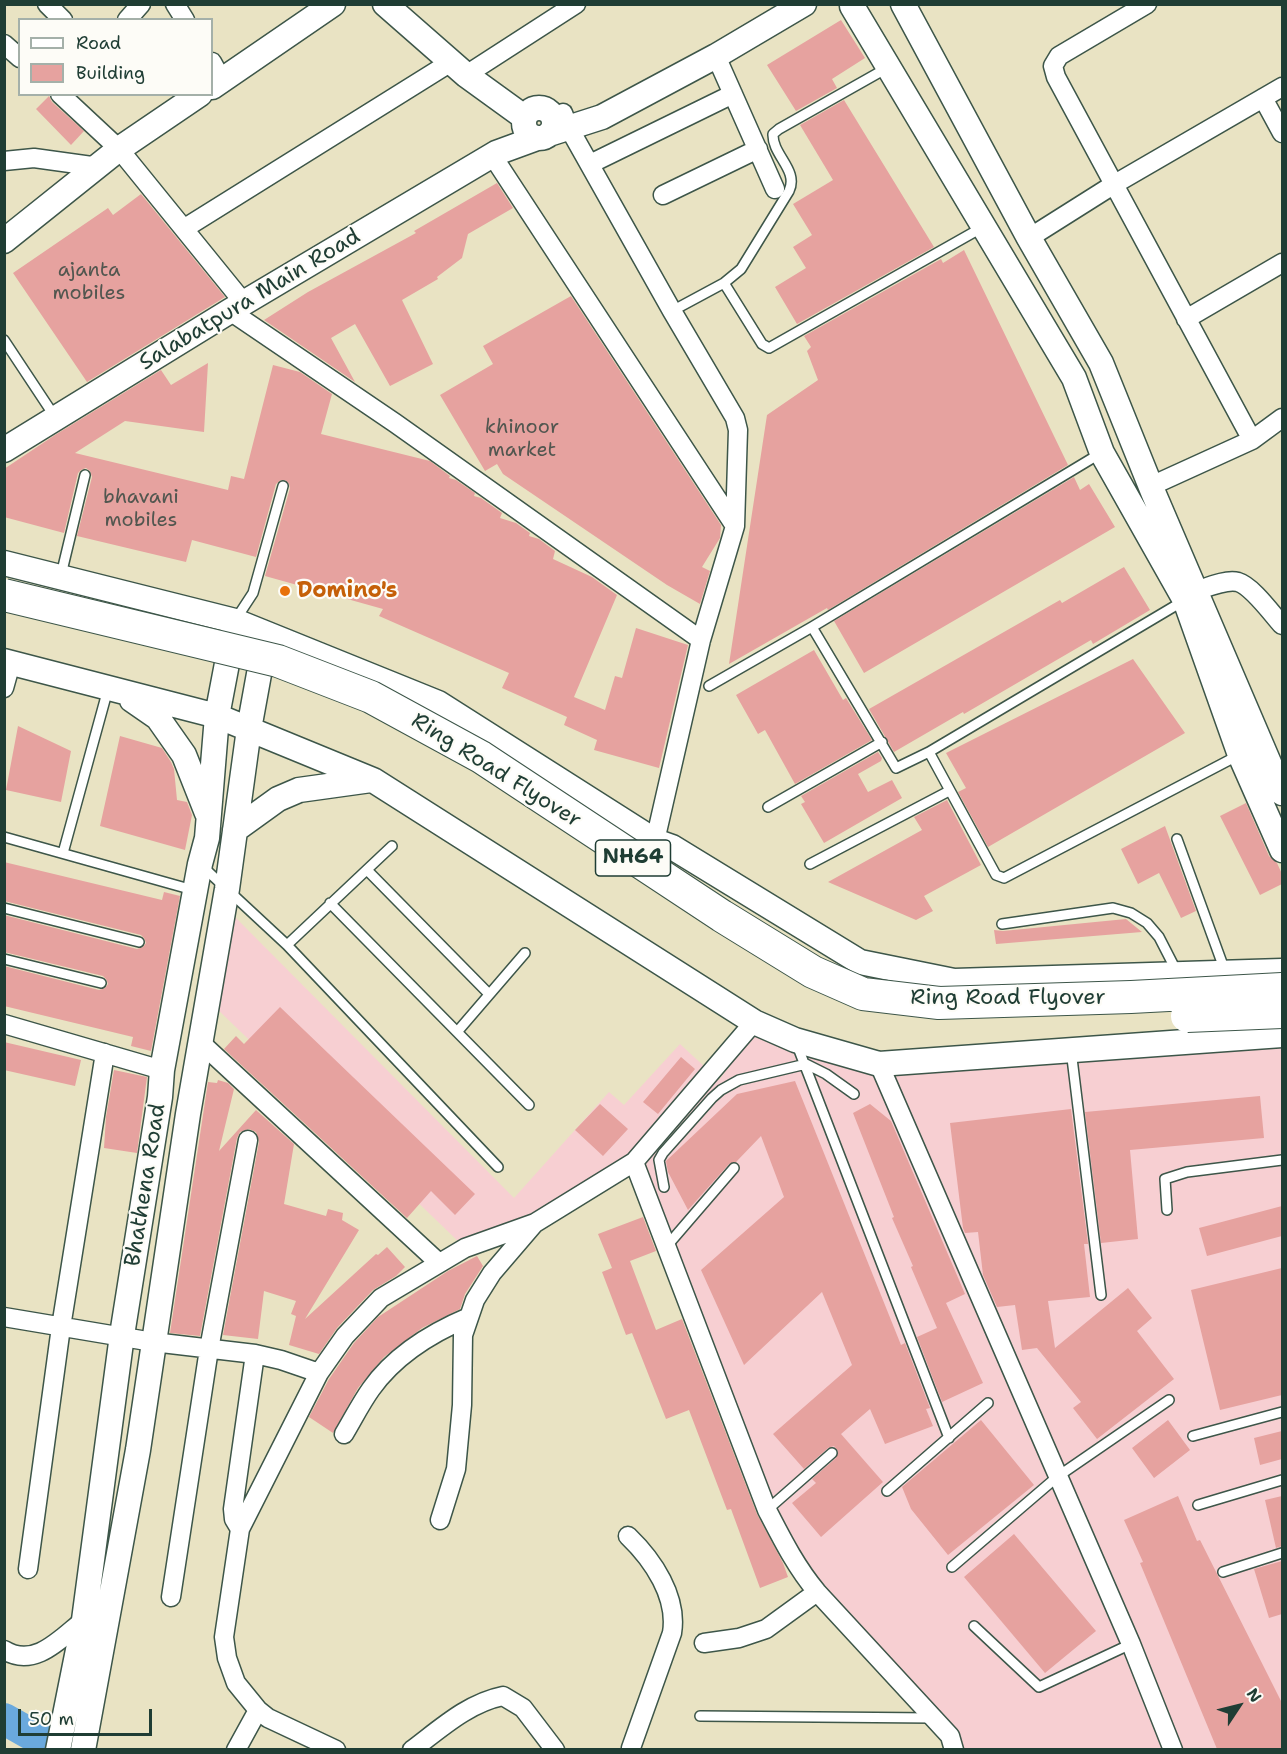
<!DOCTYPE html>
<style>
body{margin:0}
#map{position:relative;width:1287px;height:1754px;overflow:hidden;background:#e9e3c3;font-family:"Shantell Sans",sans-serif}
canvas{display:block}
.frame{position:absolute;inset:0;border:6px solid #1f3d34;pointer-events:none}
.legend{position:absolute;left:18px;top:18px;width:195px;height:78px;box-sizing:border-box;background:#fdfcf7;border:2px solid #a4b0a9;margin:0;padding:8px 10px;list-style:none;font-size:18px;color:#1f3d34}
.legend li{display:flex;align-items:center;gap:12px;height:30px}
.legend b{width:30px;border:2px solid #a4b0a9}
.north{position:absolute;left:1209px;top:1676px;width:60px;height:60px;-webkit-text-stroke:4px #fdfcf7;paint-order:stroke;rotate:55deg;font-size:16px;font-weight:700;line-height:24px;text-align:center;color:#1f3d34}
.north::after{content:'';display:block;margin:auto;width:21px;height:27px;background:#1f3d34;clip-path:polygon(50% 0,100% 100%,50% 72%,0 100%)}
.scale{position:absolute;left:18px;top:1709px;width:134px;height:27px;box-sizing:border-box;border:3px solid #1f3d34;border-top:0;padding-left:8px;font-size:18px;line-height:21px;white-space:nowrap;color:#1f3d34;-webkit-text-stroke:4px #fdfcf7;paint-order:stroke}
</style>
<div id="map">
<canvas width="1287" height="1754"></canvas>
<div class="frame"></div>
<ul class="legend">
<li><b style="height:8px;background:#fff"></b>Road</li>
<li><b style="height:16px;background:#e6a29f"></b>Building</li>
</ul>
<div class="north">N</div>
<div class="scale">50 m</div>
</div>
<script>
const c = document.querySelector('canvas').getContext('2d');
c.lineJoin = 'round';
function fill(path, color) { c.fillStyle = color; c.fill(path, 'evenodd'); }
function strokePath(path, color, width, dash) { c.strokeStyle = color; c.lineWidth = width; c.lineCap = dash ? 'butt' : 'round'; c.setLineDash(dash || []); c.stroke(path); }
function drawText(font, color, halo, rows, align = 'center') {
  c.font = font + ' "Shantell Sans",sans-serif'; c.lineWidth = 4.5; c.setLineDash([]); c.textBaseline = 'middle'; c.strokeStyle = halo; c.fillStyle = color; for (const [text, x, y, turn = 0] of rows) {
    c.save(); c.translate(x, y); c.rotate((+turn || 0) * Math.PI / 180); c.textAlign = isNaN(turn) ? turn : align; if (halo) c.strokeText(text, 0, 0); c.fillText(text, 0, 0); c.restore();
  }
}
fill(new Path2D(`
 M231 913 514 1198 609 1092 624 1105 680 1044 719 1080 756 1030 874 1070 1282 1047V1749H959L821 1589 790 1545 631 1159 532 1219 461 1244 214 1006Z`), '#f7cfd2');
strokePath(new Path2D(`
 M4 1719 59 1750`), '#6aa9dd', 32);
fill(new Path2D(`
 M841 20 865 58 832 79 837 88 796 111 767 65Z
 M49 96 52 102 84 131 71 145 36 109Z
 M844 100 934 247 797 324 775 287 806 268 793 247 812 235 793 204 833 180 800 125Z
 M497 183 513 208 468 234 462 258 437 277 438 279 402 300 433 364 390 386 355 324 331 338 355 382 264 320 308 292 416 233 414 231Z
 M141 194 225 297 87 382 13 273 108 208 113 215Z
 M964 250 1068 465 828 610 827 608 729 664 767 415 818 380 807 351 811 347 804 336 941 259 943 263Z
 M571 296 721 525 720 538 702 567 710 571 700 604 667 585 503 474 497 464 485 471 440 395 493 364 483 346Z
 M208 363 204 432 125 421 75 453 228 490 231 476 244 479 273 365 300 372 332 394 321 434 430 461 450 476 449 478 456 480 475 493 474 496 481 498 502 513 500 518 516 523 530 533 529 536 539 539 555 551 553 559 592 577 617 595 574 697 605 710 615 676 622 678 636 628 688 645 659 768 594 750 597 740 564 725 567 717 502 688 509 673 379 616 383 609 265 576 290 488 289 484 285 480H281L276 484 256 557 192 540 186 562 77 536 92 477 90 471 86 468 81 470 78 473 64 533 4 517V469L55 435 161 370 171 385Z
 M1074 477 1080 490 1089 484 1115 527 864 673 834 621Z
 M1124 567 1150 610 1093 644 1091 640 964 714 963 712 894 752 869 709 1060 600 1062 603Z
 M814 650 843 700 846 698 872 740 795 784 765 730 758 734 736 695Z
 M1133 659 1185 733 988 847 958 792 966 788 946 753Z
 M18 726 71 751 61 802 6 790Z
 M120 736 162 748 171 762 174 769 177 800 187 802 192 815 185 850 100 826Z
 M878 752 882 758 881 761 858 774 868 792 892 780 902 798 824 843 801 804 805 802 801 796Z
 M947 800 981 865 924 896 933 911 916 920 828 882 922 830 914 817Z
 M1246 803 1269 856 1277 863 1282 874V884L1260 895 1220 816Z
 M1165 826 1196 911 1181 918 1159 873 1138 884 1121 849Z
 M4 862 162 900 164 892 180 896 151 1051 131 1046 133 1037 4 1006V966L99 990 105 988 108 984 106 979 103 976 4 952V915L137 949 143 947 146 943 144 938 141 935 4 901Z
 M1126 919 1142 932 996 944 994 930 1003 931Z
 M280 1007 475 1194 455 1215 431 1191 407 1218 224 1049 236 1036 244 1044Z
 M4 1042 81 1060 75 1086 4 1070Z
 M681 1057 695 1069 658 1114 643 1102Z
 M114 1070 147 1077 137 1153 104 1148 106 1117Z
 M218 1080 228 1083 234 1089 219 1151 256 1110 294 1144 284 1204 326 1216 328 1209 343 1213 342 1220 359 1230 305 1319 376 1254 378 1255 387 1247 405 1267 396 1276 373 1290 337 1328 319 1354 289 1345 296 1316 291 1314 296 1301 264 1291 258 1339 223 1335 259 1142 256 1132 249 1129 240 1132 237 1138 200 1336 170 1333 208 1082 217 1083Z
 M795 1081 901 1345 905 1343 930 1408 926 1409 933 1426 885 1444 870 1409 841 1434 883 1482 821 1537 792 1503 816 1483 812 1479 836 1458 838 1451 834 1446 828 1448 804 1469 773 1434 852 1365 822 1292 744 1365 701 1270 784 1197 761 1136 736 1162 729 1164 688 1210 668 1172 666 1161 737 1094Z
 M1260 1096 1264 1138 1130 1150 1138 1239 1101 1243 1085 1112Z
 M600 1104 628 1129 603 1156 575 1130Z
 M870 1104 891 1121 965 1294 946 1303 983 1383 942 1402 917 1337 937 1328 911 1267 913 1266 892 1218 894 1217 853 1113Z
 M1071 1109 1088 1244H1084L1090 1297 1048 1301 1055 1348 1128 1288 1152 1318 1137 1331 1174 1379 1097 1439 1073 1408 1081 1402 1037 1348 1022 1350 1015 1305 997 1307 983 1275 978 1232 965 1233 963 1228 950 1123Z
 M1282 1206V1236L1207 1256 1199 1228Z
 M643 1217 656 1251 630 1261 656 1330 682 1319 757 1514 783 1563 788 1577 760 1588 731 1509 727 1510 689 1410 666 1419 632 1333 626 1335 602 1272 612 1268 598 1234Z
 M477 1256 483 1266 465 1294 460 1309 422 1328 384 1357 358 1388 333 1433 309 1417 329 1379 354 1343 378 1317 448 1271Z
 M1282 1268V1395L1220 1410 1191 1290Z
 M981 1420 1034 1485 948 1555 911 1509 902 1487Z
 M1168 1420 1190 1450 1154 1478 1132 1448Z
 M1282 1431V1459L1260 1465 1254 1438Z
 M1178 1496 1197 1541 1200 1540 1282 1703V1749H1217L1140 1563 1143 1562 1124 1520Z
 M1282 1496V1546L1276 1548 1265 1500Z
 M1014 1534 1096 1631 1045 1673 964 1577Z
 M1282 1561V1614L1269 1618 1254 1569Z`), '#e6a29f');
const lane = new Path2D(`
 M724 283 762 344 769 348 983 227
 M672 311 724 283 741 269 789 191C799 170 772 155 773 134L779 129 887 68
 M4 340 55 417
 M61 575 85 475
 M236 619 253 593 283 486
 M812 627 896 768 929 752 996 875 1004 878 1239 755
 M709 686 812 627 1101 453
 M929 752 1185 600
 M768 807 882 742
 M4 837 193 890
 M1177 839 1225 971
 M63 853 108 689
 M810 864 949 791
 M202 866 287 945 498 1167
 M367 870 489 994
 M330 903 529 1105
 M4 908 139 942
 M1002 924 1113 908 1131 913 1147 923 1159 937 1177 972
 M287 945 392 846
 M4 959 101 983
 M457 1032 525 953
 M797 1045 949 1438
 M1071 1050 1101 1295
 M664 1187 659 1160 663 1153 712 1098 721 1090 739 1080 806 1064 826 1074 854 1094
 M1167 1210 1165 1179 1187 1172 1282 1160
 M666 1247 734 1168
 M1193 1436 1282 1412
 M887 1491 988 1403
 M1198 1505 1282 1480
 M767 1510 832 1453
 M952 1567 1057 1477 1169 1400
 M1223 1572 1282 1553
 M974 1626 1039 1687 1131 1644
 M700 1716 933 1718`);
const street = new Path2D(`
 M47 4 63 20
 M175 4 185 20
 M1147 4 1059 56 1053 66 1056 77 1252 440
 M127 20 141 4
 M4 44 20 58
 M716 56 775 189
 M212 62 222 80
 M466 75 576 4
 M60 94 119 149 244 303
 M1263 98 1282 133
 M563 113 569 128 672 311 735 418 738 430 735 526 701 640 655 841
 M492 155 735 526
 M4 161 34 158 99 167
 M590 164 733 94
 M663 195 758 149
 M185 228 451 62
 M1029 238 1113 185 1282 87
 M230 311 395 423 701 640
 M1186 319 1282 263
 M1151 486 1252 440 1282 418
 M1196 591C1208 587 1226 579 1238 582 1252 586 1272 614 1282 625
 M4 688 11 663
 M4 1024 162 1070
 M200 1042 439 1263
 M879 1064 1131 1644 1173 1750
 M634 1162 767 1510C782 1539 796 1567 817 1592L950 1736 954 1750
 M4 1317 153 1342 255 1354 281 1360 319 1373
 M344 1434C353 1419 361 1403 371 1389 395 1355 431 1333 469 1317
 M440 1520 456 1469 462 1405 463 1335 475 1300 492 1273 534 1224
 M240 1529 234 1519 233 1509 255 1354
 M628 1536C653 1560 678 1597 672 1633L631 1748
 M28 1569 61 1327 105 1053
 M171 1597 209 1349 248 1140
 M704 1643 739 1638 766 1629 817 1592
 M4 1650C35 1669 61 1638 84 1620
 M236 1750 258 1710
 M336 1750 268 1718 258 1710 236 1683 227 1658 224 1637 240 1529 319 1373 345 1336 381 1298 465 1248 535 1223 634 1162 754 1022
 M412 1750C440 1729 468 1703 503 1696L523 1708 555 1750`);
const secondary = new Path2D(`
 M385 4 466 75 524 117
 M903 4 1029 238 1101 363 1153 492 1282 793
 M852 6 1074 378 1102 453 1185 600 1240 755 1282 850
 M212 87 333 4
 M524 123a15 15 0 1 1 30 0a15 15 0 1 1-30 0Z
 M549 134 602 117 716 56 804 4
 M4 241 119 149 200 94
 M4 450 230 311 496 153 537 138
 M4 563 235 621 438 703 655 841 672 847 860 962 954 981 1282 971
 M4 661 217 716 373 780 754 1022 795 1040 879 1064 1282 1035
 M132 700 158 718 184 755 207 813
 M235 830 278 799 299 790 371 780
 M58 1750 84 1620 122 1335 160 1097 162 1070 200 864 207 838 217 716 233 632
 M83 1750 138 1450 188 1114 227 889 249 729 265 641`);
strokePath(lane, '#3d5649', 12);
strokePath(street, '#3d5649', 21);
strokePath(secondary, '#3d5649', 27);
strokePath(lane, '#fff', 9);
strokePath(street, '#fff', 18);
strokePath(secondary, '#fff', 24);
const highwayBridge = new Path2D(`
 M4 595 278 661 371 697 481 757 722 916 813 972 863 994 939 1003 1131 997 1282 989
 M1187 1016 1282 1012`);
strokePath(highwayBridge, '#3d5649', 34, []);
strokePath(highwayBridge, '#fff', 32);
for (const [x, y, r, color] of [
 [285,591,6,"#e8710a"]
]) { const dot = new Path2D(); dot.arc(x, y, r, 0, 2 * Math.PI); c.fillStyle = color; c.fill(dot); strokePath(dot, '#fdfcf7', 2); }
drawText('20px', '#51564f', null, [
 ["ajanta",89,271],
 ["mobiles",89,294],
 ["khinoor",522,428],
 ["market",522,451],
 ["bhavani",141,498],
 ["mobiles",141,521]
]);
for (const [x, y, w] of [
 [633,858,75]
]) { const box = new Path2D(); box.roundRect(x - w / 2, y - 18, w, 36, 4.5); c.fillStyle = '#fdfcf7'; c.fill(box); strokePath(box, '#1f3d34', 1.5); }
drawText('bold 21px', '#1f3d34', null, [
 ["NH64",633,858]
]);
drawText('22px', '#1f3d34', '#fdfcf7', [
 ["Salabatpura Main Road",250,300,-31],
 ["Ring Road Flyover",496,771,32],
 ["Ring Road Flyover",1008,998],
 ["Bhathena Road",146,1185,-81]
]);
drawText('bold 22px', '#c56008', '#fdfcf7', [
 ["Domino's",297,591]
], 'left');
</script>
